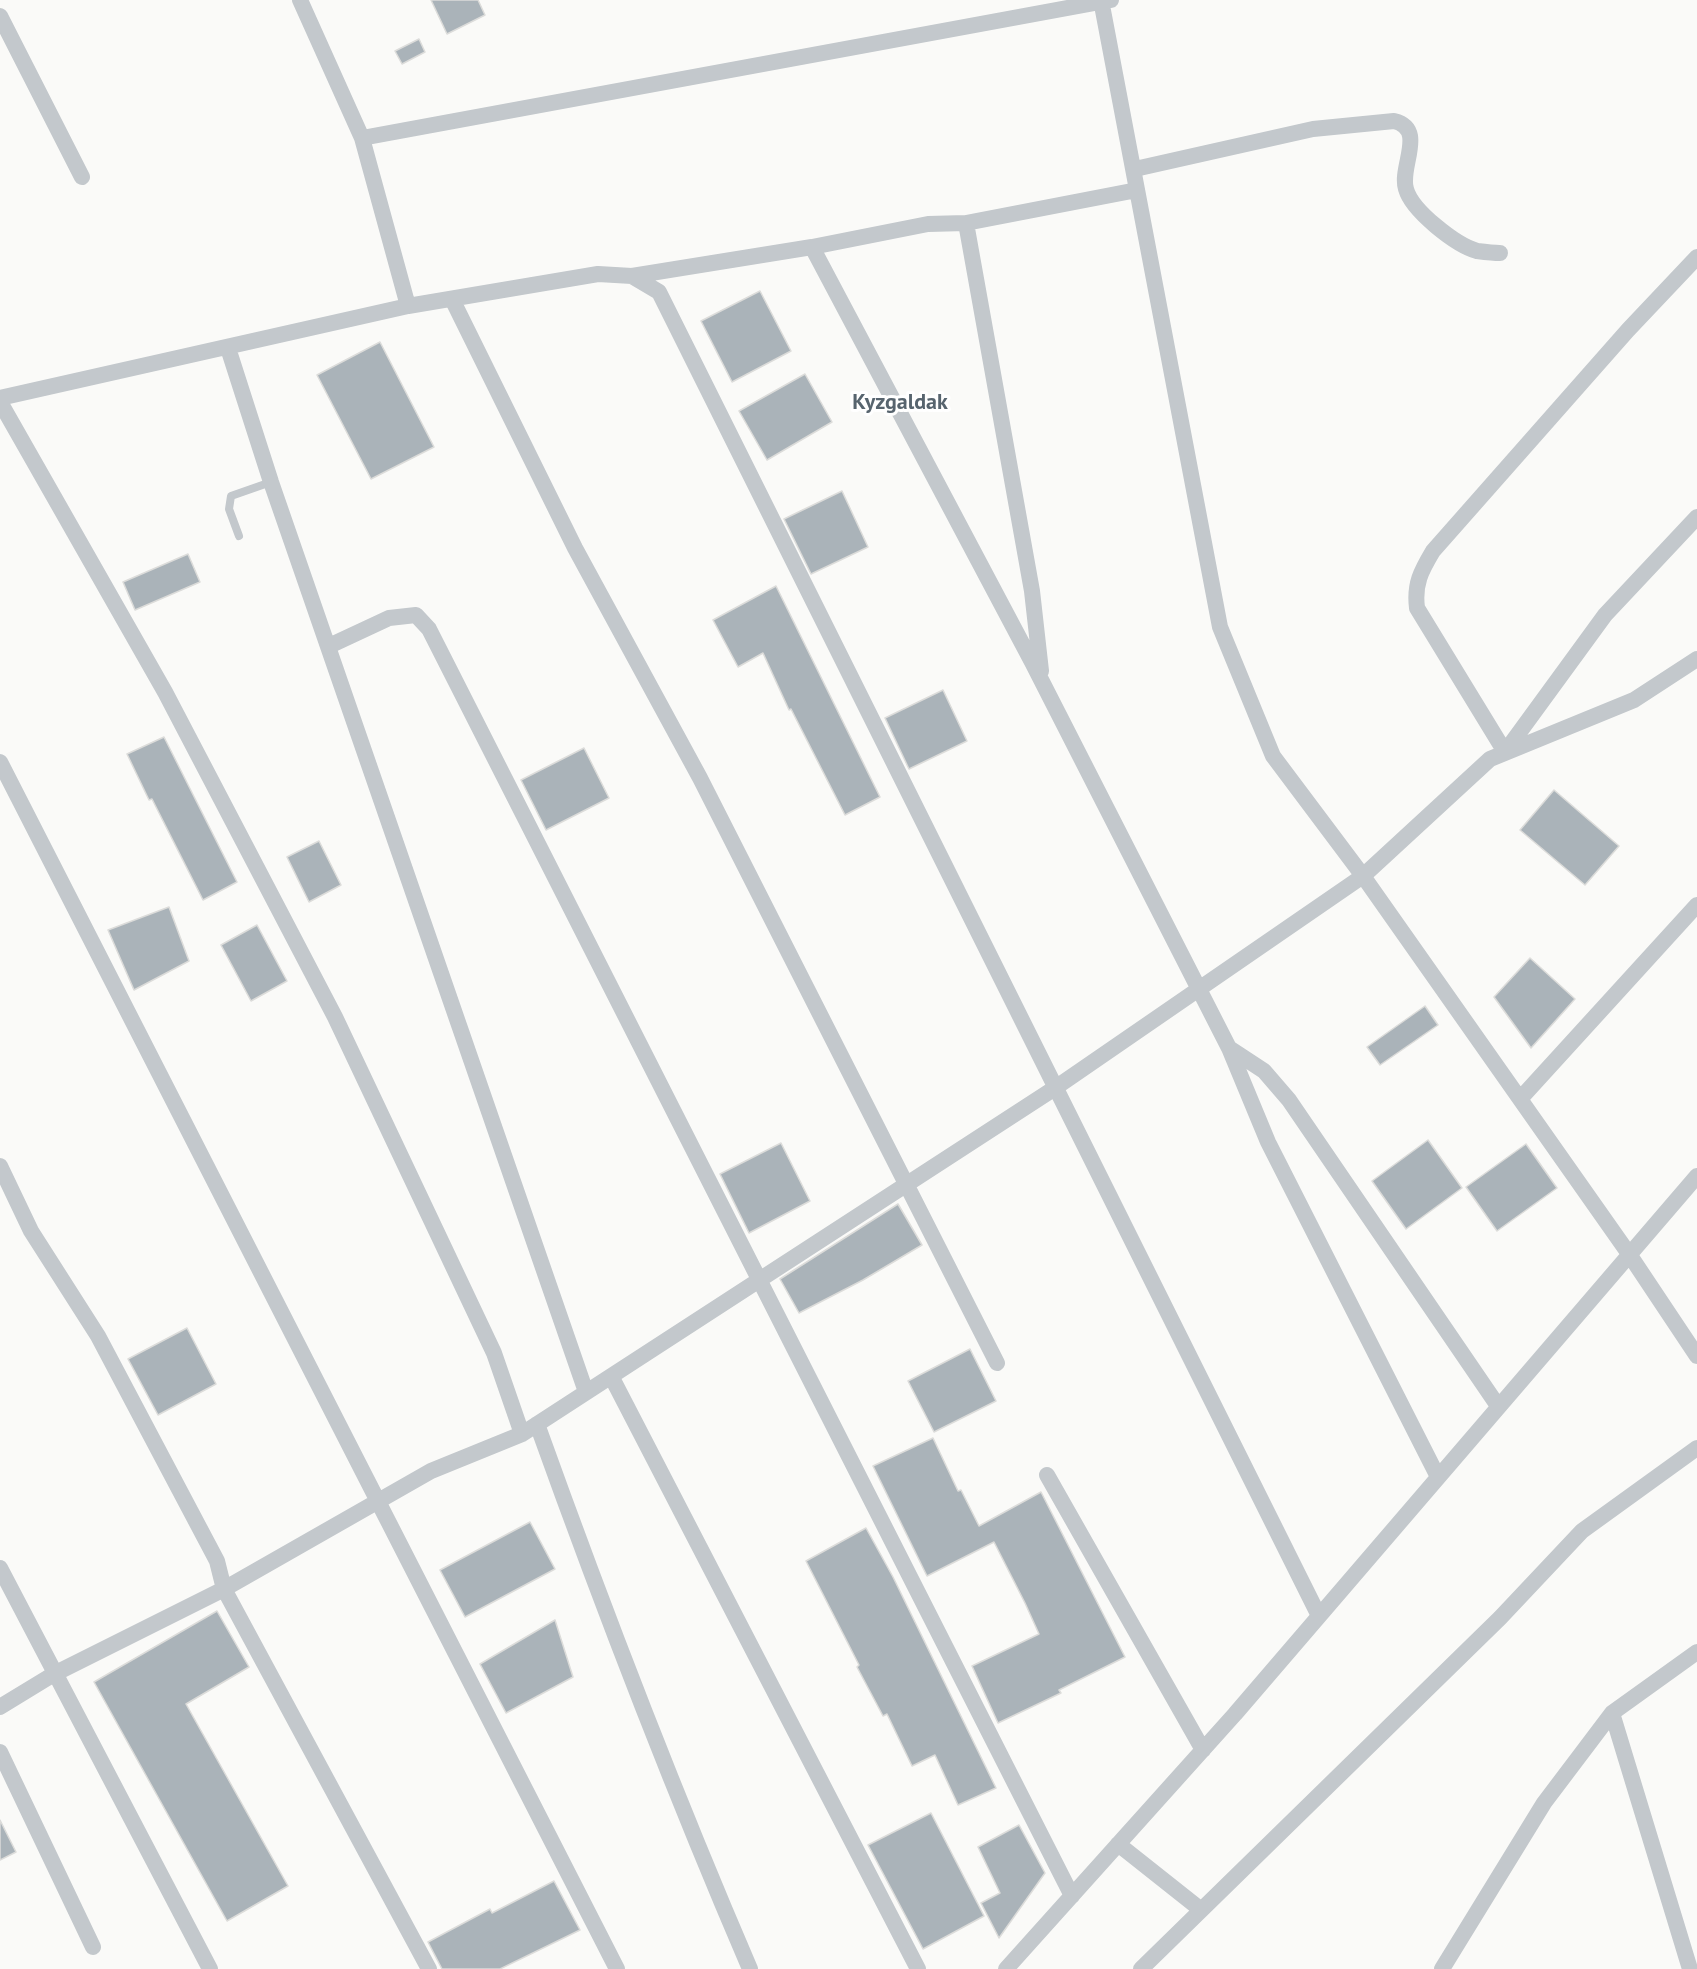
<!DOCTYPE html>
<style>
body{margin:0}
canvas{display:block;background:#fafaf8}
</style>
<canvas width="1697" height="1969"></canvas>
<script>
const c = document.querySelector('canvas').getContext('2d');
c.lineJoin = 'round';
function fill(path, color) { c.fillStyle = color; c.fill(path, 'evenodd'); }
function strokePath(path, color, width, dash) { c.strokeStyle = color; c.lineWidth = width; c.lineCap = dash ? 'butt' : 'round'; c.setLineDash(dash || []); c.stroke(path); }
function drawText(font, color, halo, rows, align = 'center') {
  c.font = font + ' "PT Sans",sans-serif'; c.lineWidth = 6; c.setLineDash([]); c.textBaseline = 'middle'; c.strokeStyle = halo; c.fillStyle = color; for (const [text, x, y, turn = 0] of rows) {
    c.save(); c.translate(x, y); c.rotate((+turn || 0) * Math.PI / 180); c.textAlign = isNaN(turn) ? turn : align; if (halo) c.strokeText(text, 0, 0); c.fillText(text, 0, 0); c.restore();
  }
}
const building = new Path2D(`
 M431 0H478L485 15 447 34Z
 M419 39 425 52 402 64 395 51Z
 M760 291 791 351 732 382 701 321Z
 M380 342 434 447 371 479 317 375Z
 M805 374 832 422 767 460 739 411Z
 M842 491 868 547 811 574 784 519Z
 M188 554 200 582 135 610 123 582Z
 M776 586 880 797 845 815 791 709 789 710 763 653 738 667 713 620Z
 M943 690 967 741 909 769 885 718Z
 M164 737 237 882 203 900 152 799 149 800 127 754Z
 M584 748 609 798 546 830 521 780Z
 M1554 790 1619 846 1585 885 1520 830Z
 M319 841 341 885 309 902 287 857Z
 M169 907 189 961 134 990 108 930Z
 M257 925 287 981 251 1001 221 945Z
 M1530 958 1575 999 1531 1048 1494 997Z
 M1425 1006 1438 1025 1380 1065 1367 1047Z
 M1428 1140 1462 1188 1406 1229 1372 1181Z
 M781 1143 810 1201 749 1233 720 1174Z
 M1526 1144 1557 1188 1497 1231 1466 1187Z
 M898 1204 922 1245 863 1280 799 1313 780 1279Z
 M187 1328 216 1384 158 1415 128 1359Z
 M970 1349 996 1401 934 1432 908 1381Z
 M933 1438 958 1491 961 1490 979 1526 1041 1492 1125 1657 1059 1690 1061 1693 998 1723 972 1666 1039 1634 1025 1603 994 1542 927 1576 873 1466Z
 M530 1522 555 1569 465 1617 440 1570Z
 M866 1528 893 1577 996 1788 958 1805 935 1755 912 1766 887 1714 883 1716 857 1667 859 1665 806 1561Z
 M217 1611 249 1667 186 1704 288 1886 227 1921 94 1682Z
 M555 1620 573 1677 506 1713 480 1664Z
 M931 1813 984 1916 923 1949 868 1845Z
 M0 1820 16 1852 0 1860Z
 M1019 1825 1045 1873 999 1938 981 1903 1000 1893 978 1847Z
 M554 1881 580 1930 500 1969H442L428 1942 490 1909 492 1913Z`);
fill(building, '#aab3b9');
strokePath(building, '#dcdcda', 1.5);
strokePath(new Path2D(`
 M239 536 229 509 231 496 271 482`), '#c3c8cc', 8);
strokePath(new Path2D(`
 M300 0 362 138 408 306 598 274 632 276 659 292 1319 1616
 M1101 0 1220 627 1273 756 1363 876 1629 1254 1697 1356
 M0 16 82 177
 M362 138 1111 0
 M1135 169 1313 129 1394 121C1427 129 1399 167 1406 189 1412 211 1456 245 1477 251 1485 252 1493 253 1500 253
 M812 247 1032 662 1229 1048 1268 1142 1438 1477
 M1697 257 1628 330 1433 551C1421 571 1414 584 1417 608L1505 752 1605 615 1697 517
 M632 276 812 247 928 224 966 223
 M452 299 575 548 700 778 997 1363
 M228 348 271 482 586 1392
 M0 398 408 306
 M0 402 165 692 335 1017 494 1353 522 1434
 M329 646 389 618 416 615 429 629 1072 1896
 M1041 671 1032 591 966 223 1137 190
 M0 762 617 1969
 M1229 1048 1264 1071 1289 1100 1498 1406
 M1520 1099 1697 905
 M0 1166 31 1231 98 1336 217 1561 224 1589 429 1969
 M611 1376 918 1969
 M537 1424C603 1608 673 1790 750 1969
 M1047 1475 1203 1750
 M0 1568 210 1969
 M0 1707 54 1674 224 1589 431 1471 522 1434 1055 1088 1363 876 1490 759 1634 700 1697 659
 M1612 1713 1690 1969
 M0 1752 93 1947
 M1118 1844 1200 1909
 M1006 1969 1235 1714 1697 1176
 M1141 1969 1500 1618 1582 1531 1697 1448
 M1442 1969 1544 1803 1612 1713 1697 1652`), '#c3c8cc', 16);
drawText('bold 22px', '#57646e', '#fff', [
 ["Kyzgaldak",900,403]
]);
</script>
